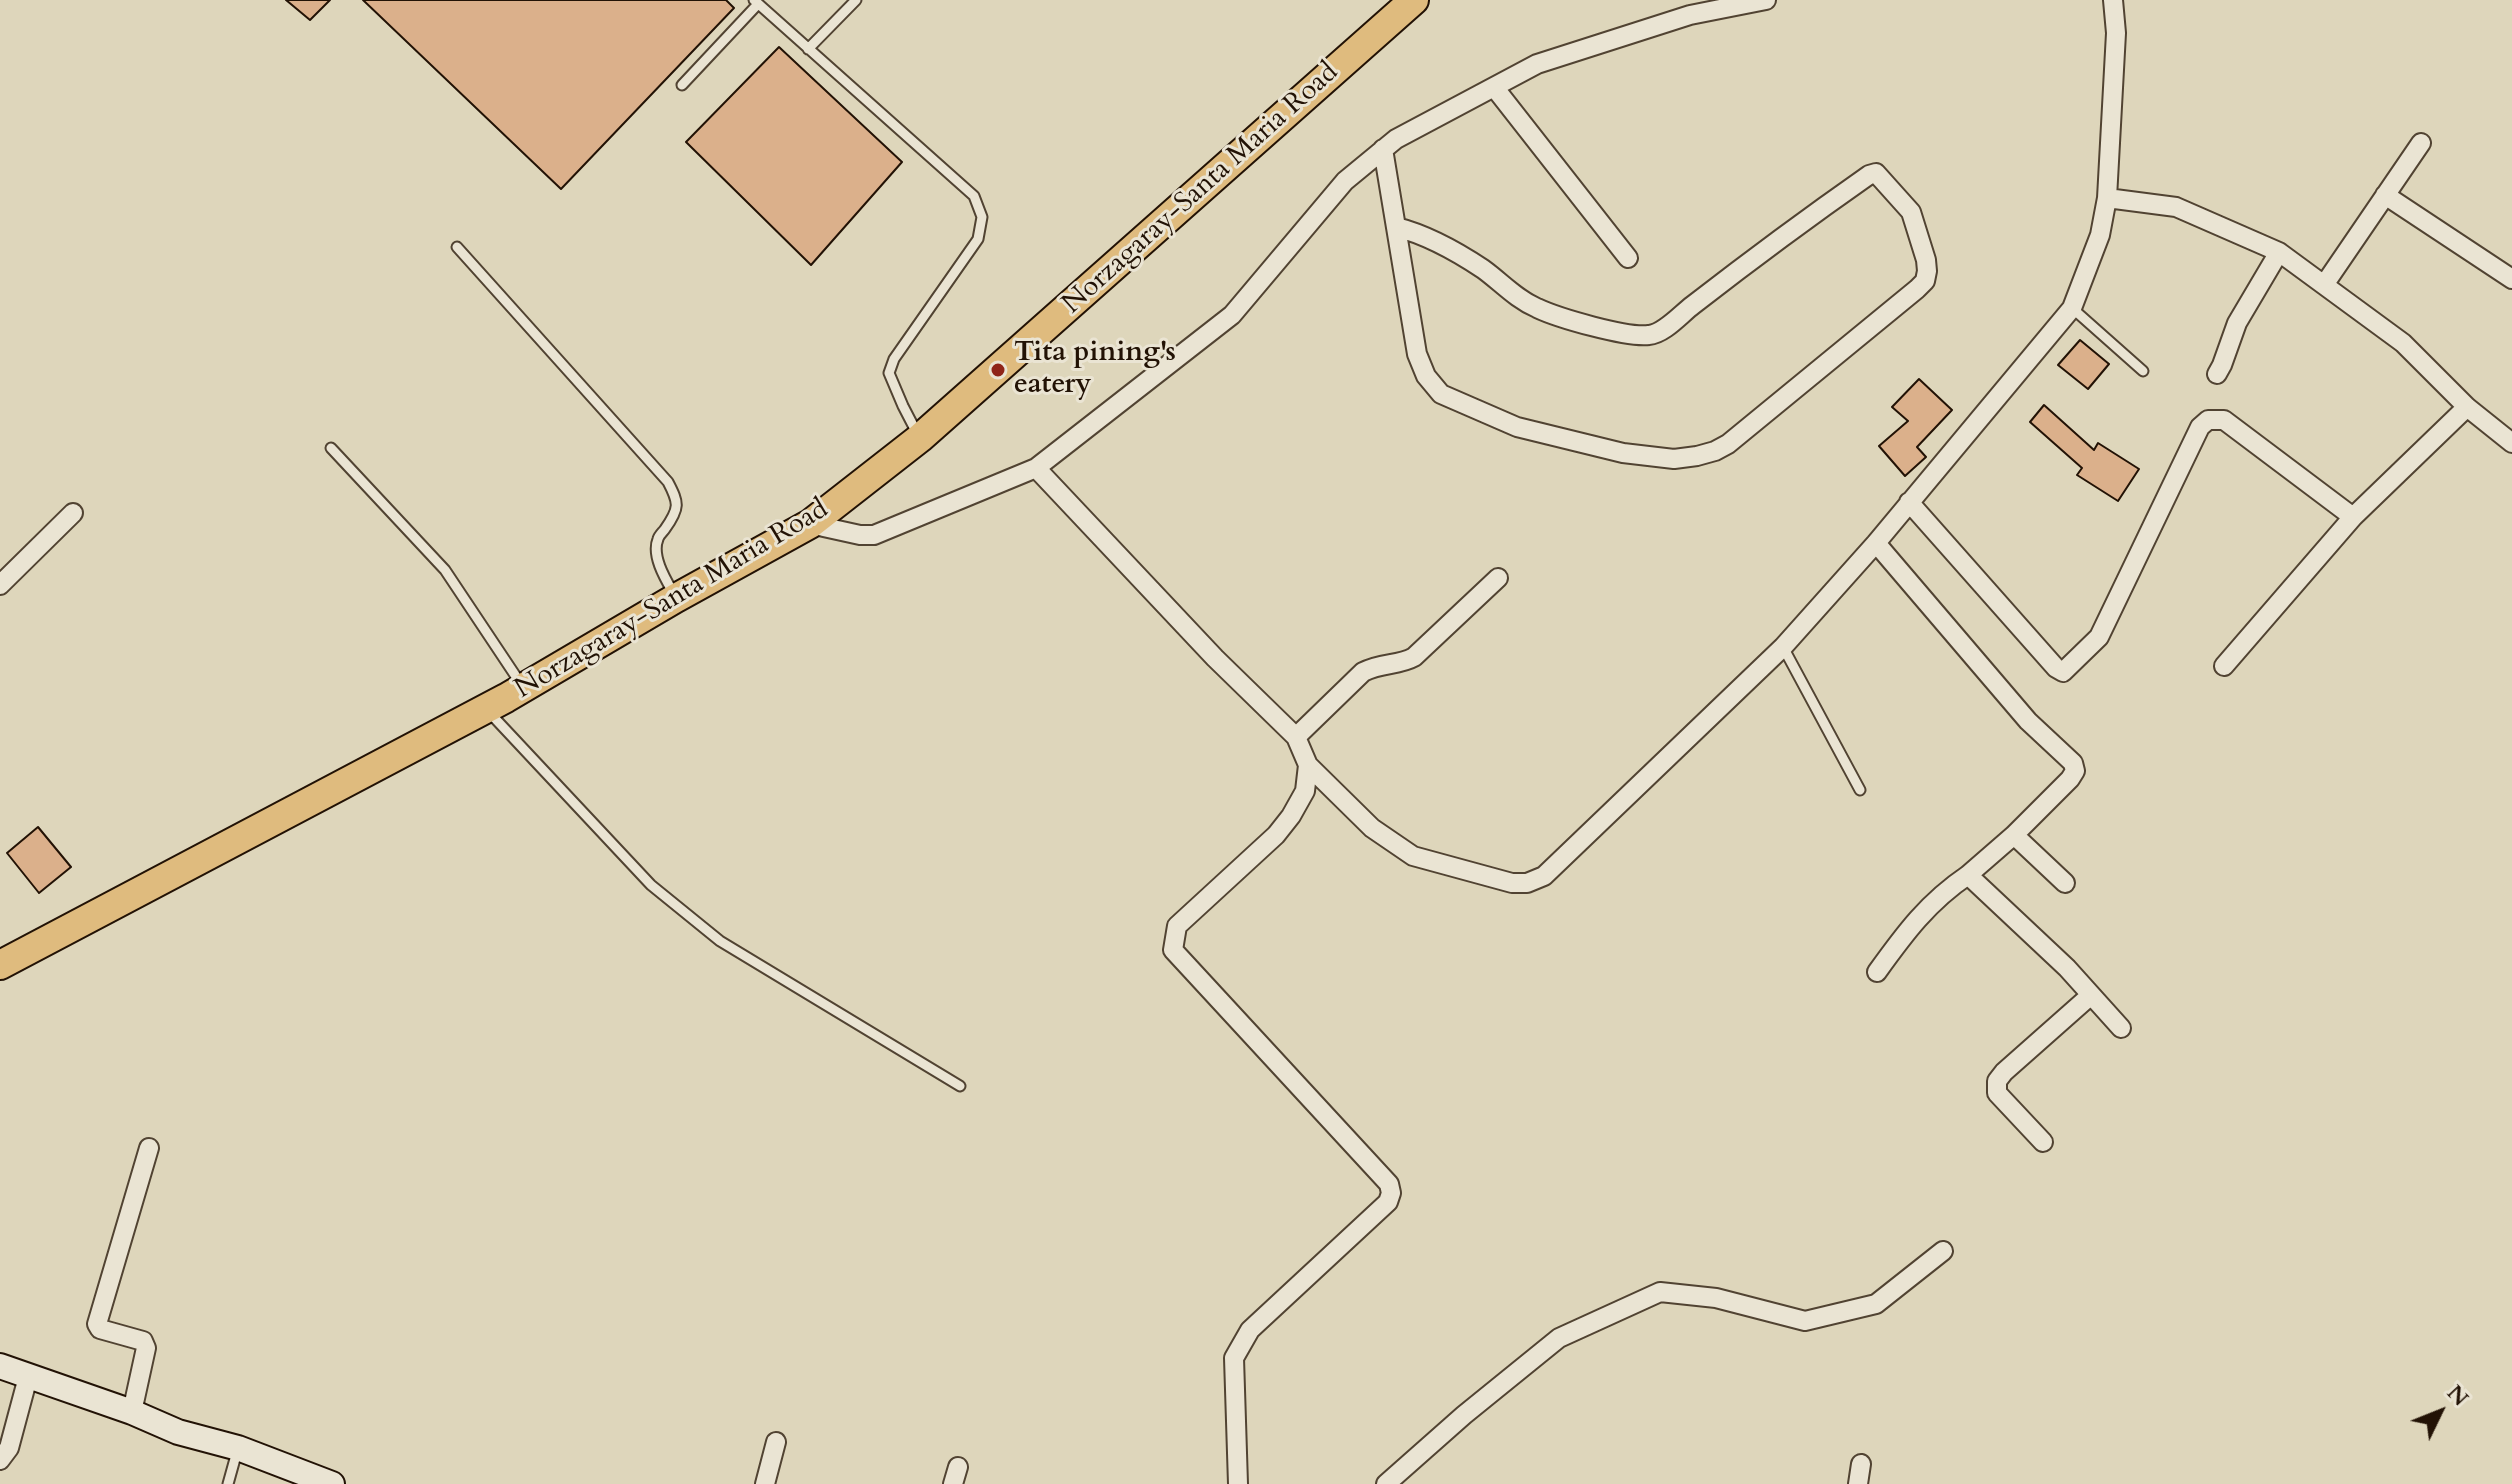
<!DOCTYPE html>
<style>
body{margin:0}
#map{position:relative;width:2512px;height:1484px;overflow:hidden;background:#ded6bb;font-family:Cardo,serif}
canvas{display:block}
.north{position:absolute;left:2400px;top:1372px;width:80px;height:80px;-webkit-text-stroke:6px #eae4d3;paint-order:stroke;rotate:47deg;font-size:22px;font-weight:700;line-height:32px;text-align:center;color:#221205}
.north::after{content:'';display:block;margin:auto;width:28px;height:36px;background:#221205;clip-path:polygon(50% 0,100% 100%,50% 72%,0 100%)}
</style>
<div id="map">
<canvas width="2512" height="1484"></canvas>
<div class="north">N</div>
</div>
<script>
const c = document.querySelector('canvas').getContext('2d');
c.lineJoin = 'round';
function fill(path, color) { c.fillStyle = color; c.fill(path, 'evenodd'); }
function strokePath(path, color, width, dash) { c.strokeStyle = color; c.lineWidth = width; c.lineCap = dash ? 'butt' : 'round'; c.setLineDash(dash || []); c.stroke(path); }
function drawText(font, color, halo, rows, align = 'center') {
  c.font = font + ' Cardo,serif'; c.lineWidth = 6; c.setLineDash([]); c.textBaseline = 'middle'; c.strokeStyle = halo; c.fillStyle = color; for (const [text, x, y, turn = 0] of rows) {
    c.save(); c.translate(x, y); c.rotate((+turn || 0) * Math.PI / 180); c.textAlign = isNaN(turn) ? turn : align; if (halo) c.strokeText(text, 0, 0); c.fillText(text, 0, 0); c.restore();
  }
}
const building = new Path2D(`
 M286 0H330L310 20Z
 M363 0H726L734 8 561 189Z
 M779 47 902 162 811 265 686 142Z
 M2080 340 2109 364 2088 389 2058 365Z
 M1919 379 1952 410 1917 447 1926 457 1905 476 1879 446 1908 421 1892 407Z
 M2044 405 2094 450 2098 443 2139 469 2118 501 2077 475 2082 468 2030 422Z
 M38 827 71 867 39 893 7 853Z`);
fill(building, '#dbb08b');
strokePath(building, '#221205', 2);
const lane = new Path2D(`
 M754 0 974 196 982 217 978 239 894 359 889 373 903 406 918 435
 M808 49 856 0
 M682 85 758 4
 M457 247 668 482C679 503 680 508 665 529 663 532 659 535 658 539 651 556 666 580 674 594
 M2072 308 2143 371
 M331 448 445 570 521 684
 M1783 647 1860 790
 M488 711 651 885 720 941 960 1086
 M228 1484 238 1448`);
const street = new Path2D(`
 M1494 87 1628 258
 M1383 149 1417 354 1426 376 1441 394 1517 427 1623 453 1674 459 1697 456 1715 451 1728 444 1917 289 1925 281 1927 271 1926 260 1911 212 1876 173 1869 175C1809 217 1751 260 1693 305 1681 314 1664 334 1649 335 1627 338 1558 318 1537 308 1516 299 1501 282 1483 269 1456 251 1428 235 1396 227
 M2385 195 2512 279
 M2107 198 2176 207 2279 252 2403 343 2467 407 2512 443
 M2324 285 2421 143
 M2217 374 2222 365 2237 323 2279 252
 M1036 468 1215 658 1296 737 1363 672C1382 662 1398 666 1414 657L1498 578
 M1909 502 2056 668 2063 672 2099 637 2200 427 2208 420H2224L2353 517 2224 666
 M2353 517 2467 407
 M810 524 860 535H874L1036 468 1232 315 1345 181 1396 139 1537 64 1690 15 1766 0
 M1876 543 2028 721 2073 763 2075 771 2070 779 2014 835 2065 883
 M0 585 73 513
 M1308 765 1372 828 1413 856 1512 883H1527L1544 876 1783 647 1876 543 2072 308 2100 235 2107 198 2116 33 2113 0
 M2014 835 1968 875 2067 968 2121 1028
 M1877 972C1905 933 1928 902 1968 875
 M2043 1142 1997 1093V1081L2004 1072 2091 995
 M132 1412 146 1348 143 1341 100 1329 97 1324 149 1148
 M0 1460 9 1448 28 1377
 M765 1484 776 1442
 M953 1484 958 1467
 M1238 1484 1234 1358 1250 1330 1388 1202 1391 1193 1389 1184 1173 950 1177 926 1276 835 1291 816 1305 791 1308 765 1296 737
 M1386 1484 1464 1415 1559 1338 1660 1292 1716 1298 1805 1321 1876 1304 1943 1251
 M1858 1484 1861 1464`);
const secondary = new Path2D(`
 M0 1366 132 1412 178 1432 238 1448 332 1484`);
const primary = new Path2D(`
 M0 965 506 698 676 598 810 524 920 438 1414 0`);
strokePath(lane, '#514332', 13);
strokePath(street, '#514332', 22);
strokePath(secondary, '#221205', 28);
strokePath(primary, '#221205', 32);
strokePath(lane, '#eae4d3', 9);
strokePath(street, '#eae4d3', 18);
strokePath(secondary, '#eae4d3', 24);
strokePath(primary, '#dfbb7e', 28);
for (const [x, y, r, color] of [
 [998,370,8,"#8f2418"]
]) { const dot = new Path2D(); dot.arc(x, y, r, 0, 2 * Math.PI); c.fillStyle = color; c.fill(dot); strokePath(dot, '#eae4d3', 3); }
drawText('28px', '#221205', '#eae4d3', [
 ["Norzagaray-Santa Maria Road",1201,189,-42],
 ["Norzagaray-Santa Maria Road",672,600,-31]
]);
drawText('bold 28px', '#221205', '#eae4d3', [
 ["Tita pining's",1014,354],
 ["eatery",1014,386]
], 'left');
</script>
